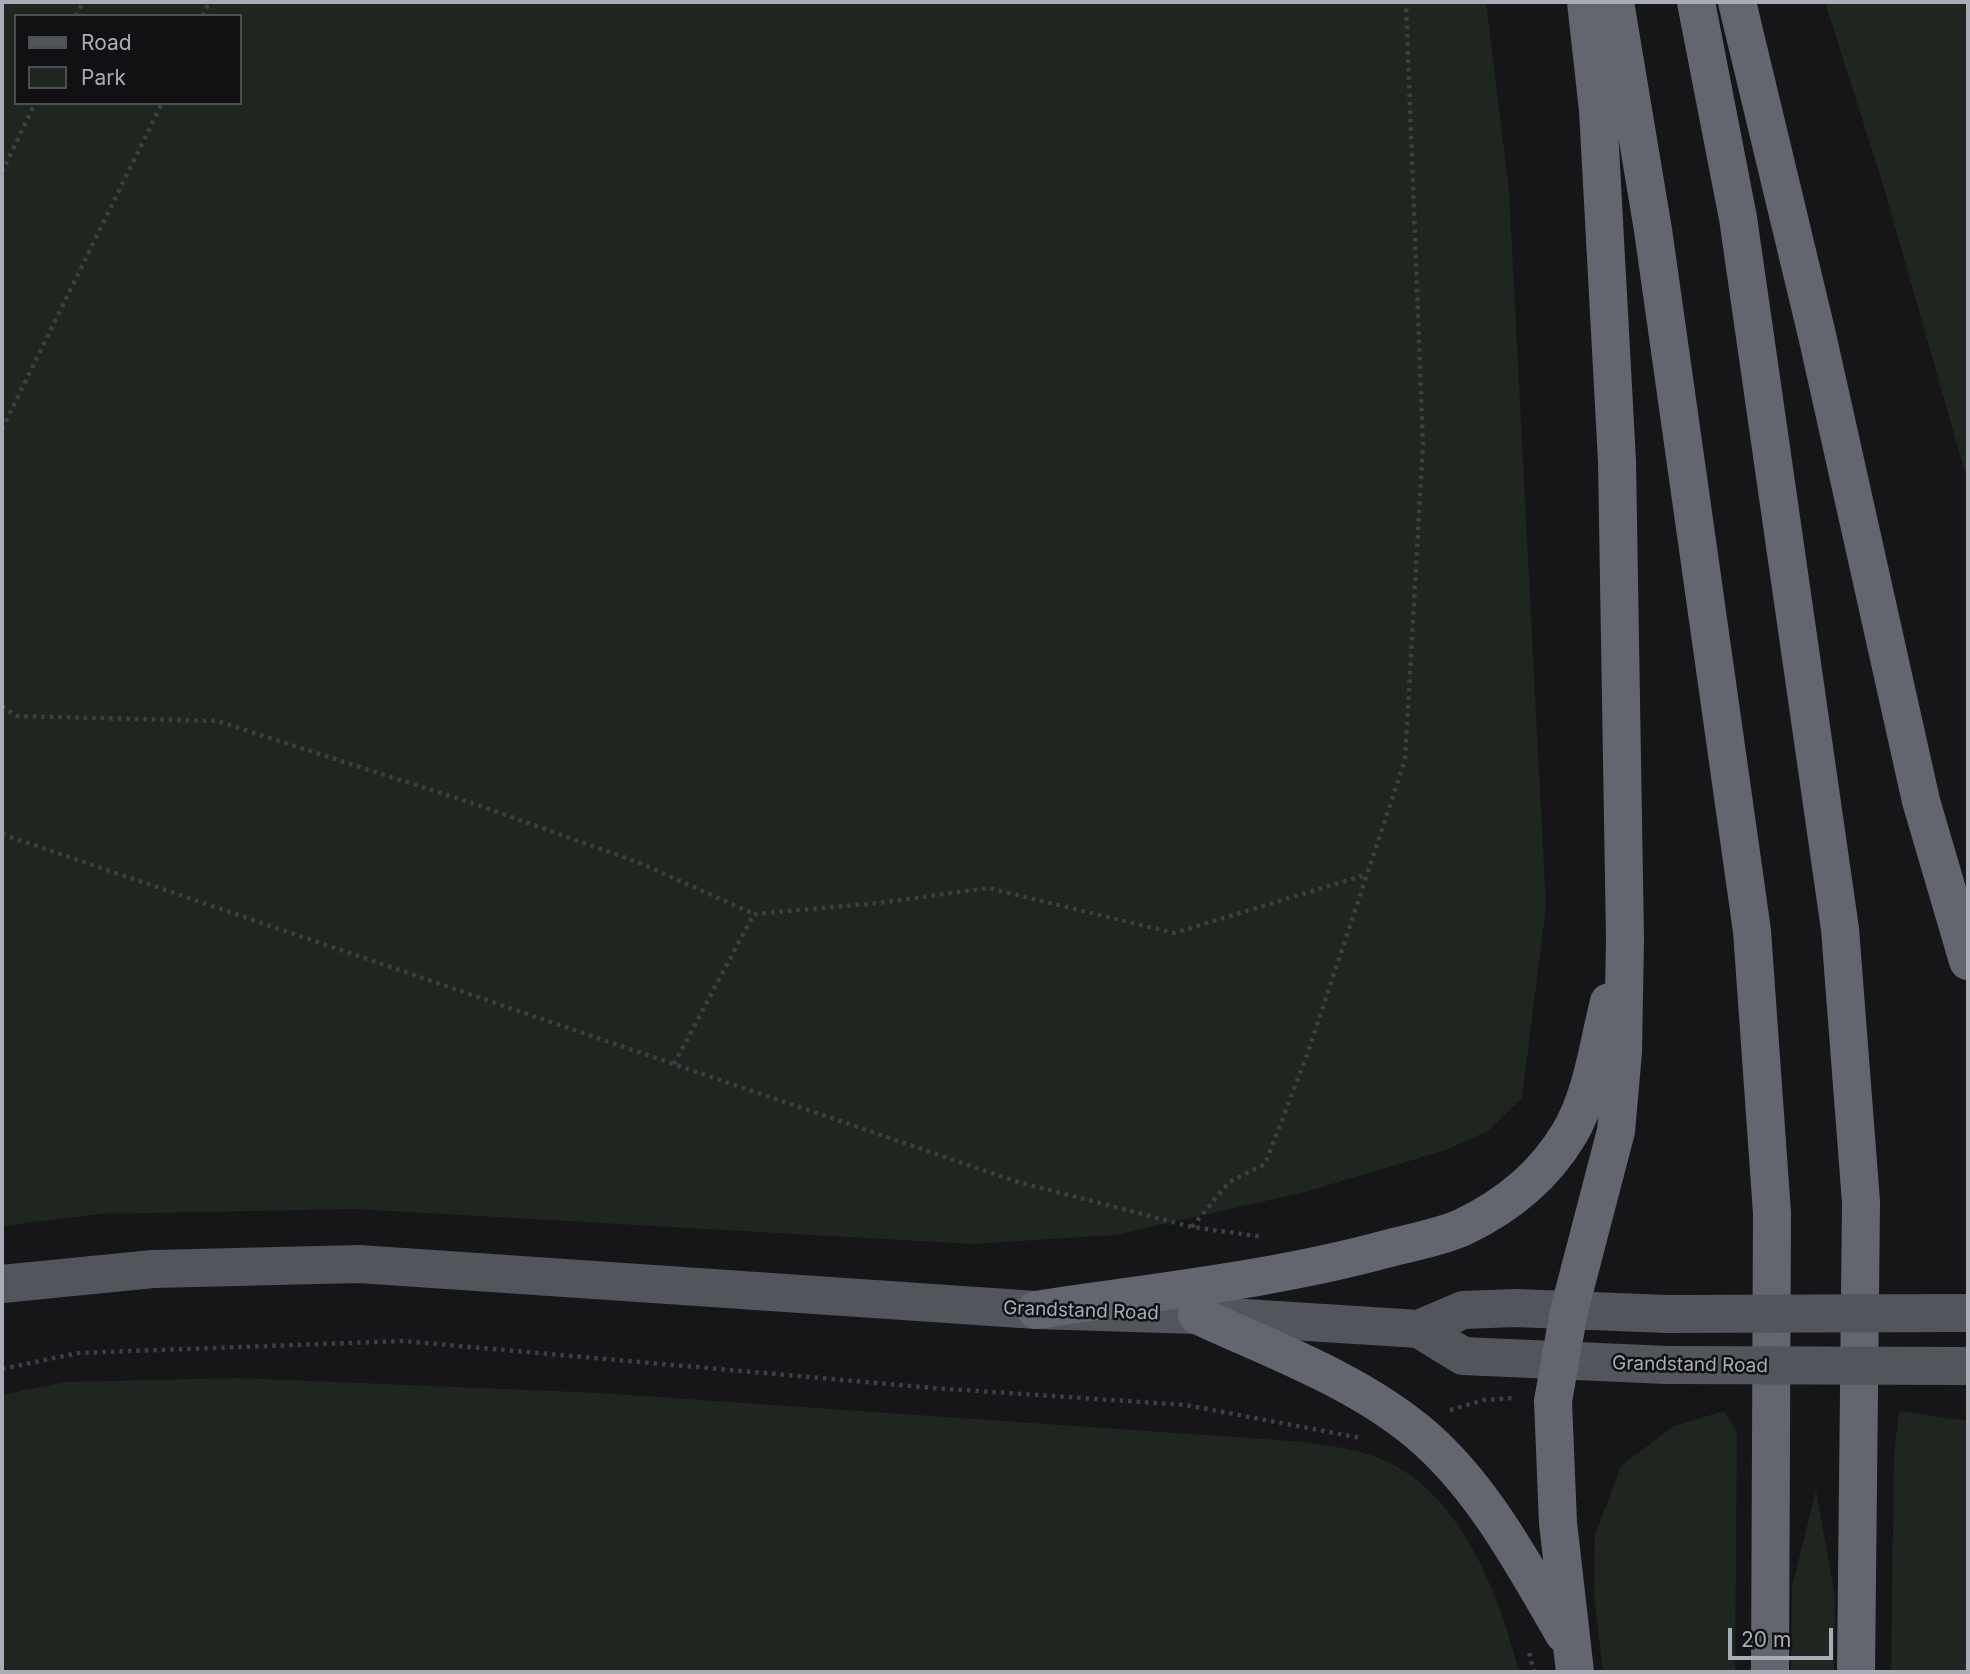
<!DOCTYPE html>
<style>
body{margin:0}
#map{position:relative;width:1970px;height:1674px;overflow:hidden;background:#161618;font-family:Inter,sans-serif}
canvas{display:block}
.frame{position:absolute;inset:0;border:4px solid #a8adb8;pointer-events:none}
.legend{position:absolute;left:14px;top:14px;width:228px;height:91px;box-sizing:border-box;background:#111113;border:2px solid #4d4f55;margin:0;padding:9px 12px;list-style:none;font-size:21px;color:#a8adb8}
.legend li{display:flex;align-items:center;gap:14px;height:35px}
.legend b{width:35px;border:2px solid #4d4f55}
.scale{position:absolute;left:1728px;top:1628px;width:105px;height:32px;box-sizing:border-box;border:4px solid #a8adb8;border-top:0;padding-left:9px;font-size:21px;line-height:24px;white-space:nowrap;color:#a8adb8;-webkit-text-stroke:5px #111113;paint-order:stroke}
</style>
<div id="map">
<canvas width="1970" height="1674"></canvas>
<div class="frame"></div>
<ul class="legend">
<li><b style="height:9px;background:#53555c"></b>Road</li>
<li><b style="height:19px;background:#1e261f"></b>Park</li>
</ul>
<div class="scale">20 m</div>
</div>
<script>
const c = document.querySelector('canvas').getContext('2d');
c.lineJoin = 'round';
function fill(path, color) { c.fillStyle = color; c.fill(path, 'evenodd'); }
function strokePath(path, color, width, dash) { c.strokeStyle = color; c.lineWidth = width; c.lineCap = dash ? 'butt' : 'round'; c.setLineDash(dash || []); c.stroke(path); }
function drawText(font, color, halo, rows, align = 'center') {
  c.font = font + ' Inter,sans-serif'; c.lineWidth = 5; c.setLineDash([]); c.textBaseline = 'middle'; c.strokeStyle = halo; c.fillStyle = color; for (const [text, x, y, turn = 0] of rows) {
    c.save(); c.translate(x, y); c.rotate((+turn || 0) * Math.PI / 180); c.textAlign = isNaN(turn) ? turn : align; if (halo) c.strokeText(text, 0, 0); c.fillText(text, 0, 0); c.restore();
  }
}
fill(new Path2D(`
 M2 2H1486L1509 190 1546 907 1522 1098 1488 1131 1446 1150 1305 1192 1115 1235 971 1244 355 1209 100 1214 2 1226ZM16 16H240V103H16Z
 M1825 2H1968V483L1882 181Z
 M239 1378 600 1393 1306 1442C1336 1447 1367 1450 1394 1465 1466 1505 1500 1598 1519 1672H2V1395L66 1382Z
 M1724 1411 1737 1431 1735 1672H1603L1594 1596 1595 1535 1621 1466 1674 1426Z
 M1899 1411 1968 1421V1672H1891L1894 1455Z
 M1816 1490 1835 1597 1834 1672H1791L1792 1587Z`), '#1e261f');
strokePath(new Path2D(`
 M76 16 83 2
 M203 16 209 2
 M2 172 35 103
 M2 429 162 103
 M2 706 16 716 217 721 472 803 640 863 754 914
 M2 834 1018 1182 1192 1227 1263 1237
 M674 1064 754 914 879 903 988 888 1174 933 1365 875
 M1192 1227 1229 1182 1265 1164 1307 1055 1405 760 1423 445 1406 2
 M2 1369 78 1353 403 1341 933 1388 1186 1405 1361 1438
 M1450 1410 1484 1400 1513 1398
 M1529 1653 1534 1672`), '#3d3f44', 4.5, [3.5, 5]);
strokePath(new Path2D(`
 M2 1284 153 1269 359 1264 1036 1310 1197 1315 1419 1329 1463 1310 1516 1308 1667 1314
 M1419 1329 1463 1356 1667 1365`), '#53555c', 38);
strokePath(new Path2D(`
 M1615 2 1653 230 1752 931 1772 1213 1770 1672
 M1696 2 1738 218 1840 929 1861 1202 1856 1672
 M1737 2 1817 335 1921 801 1968 961
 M1036 1310C1153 1292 1272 1280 1386 1249 1411 1242 1439 1238 1463 1227 1507 1206 1544 1176 1569 1134 1592 1096 1598 1045 1609 1002
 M1197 1315C1272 1350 1354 1379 1418 1432 1481 1484 1524 1565 1564 1634
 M1575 1672 1558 1523 1553 1401 1569 1311 1616 1131 1623 1052 1625 939 1617 461 1598 110 1586 2`), '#63666e', 38);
strokePath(new Path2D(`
 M1667 1314 1964 1313
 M1667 1365 1964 1366`), '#53555c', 38);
drawText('19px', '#a8adb8', '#111113', [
 ["Grandstand Road",1081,1311,2],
 ["Grandstand Road",1690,1365,1]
]);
</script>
